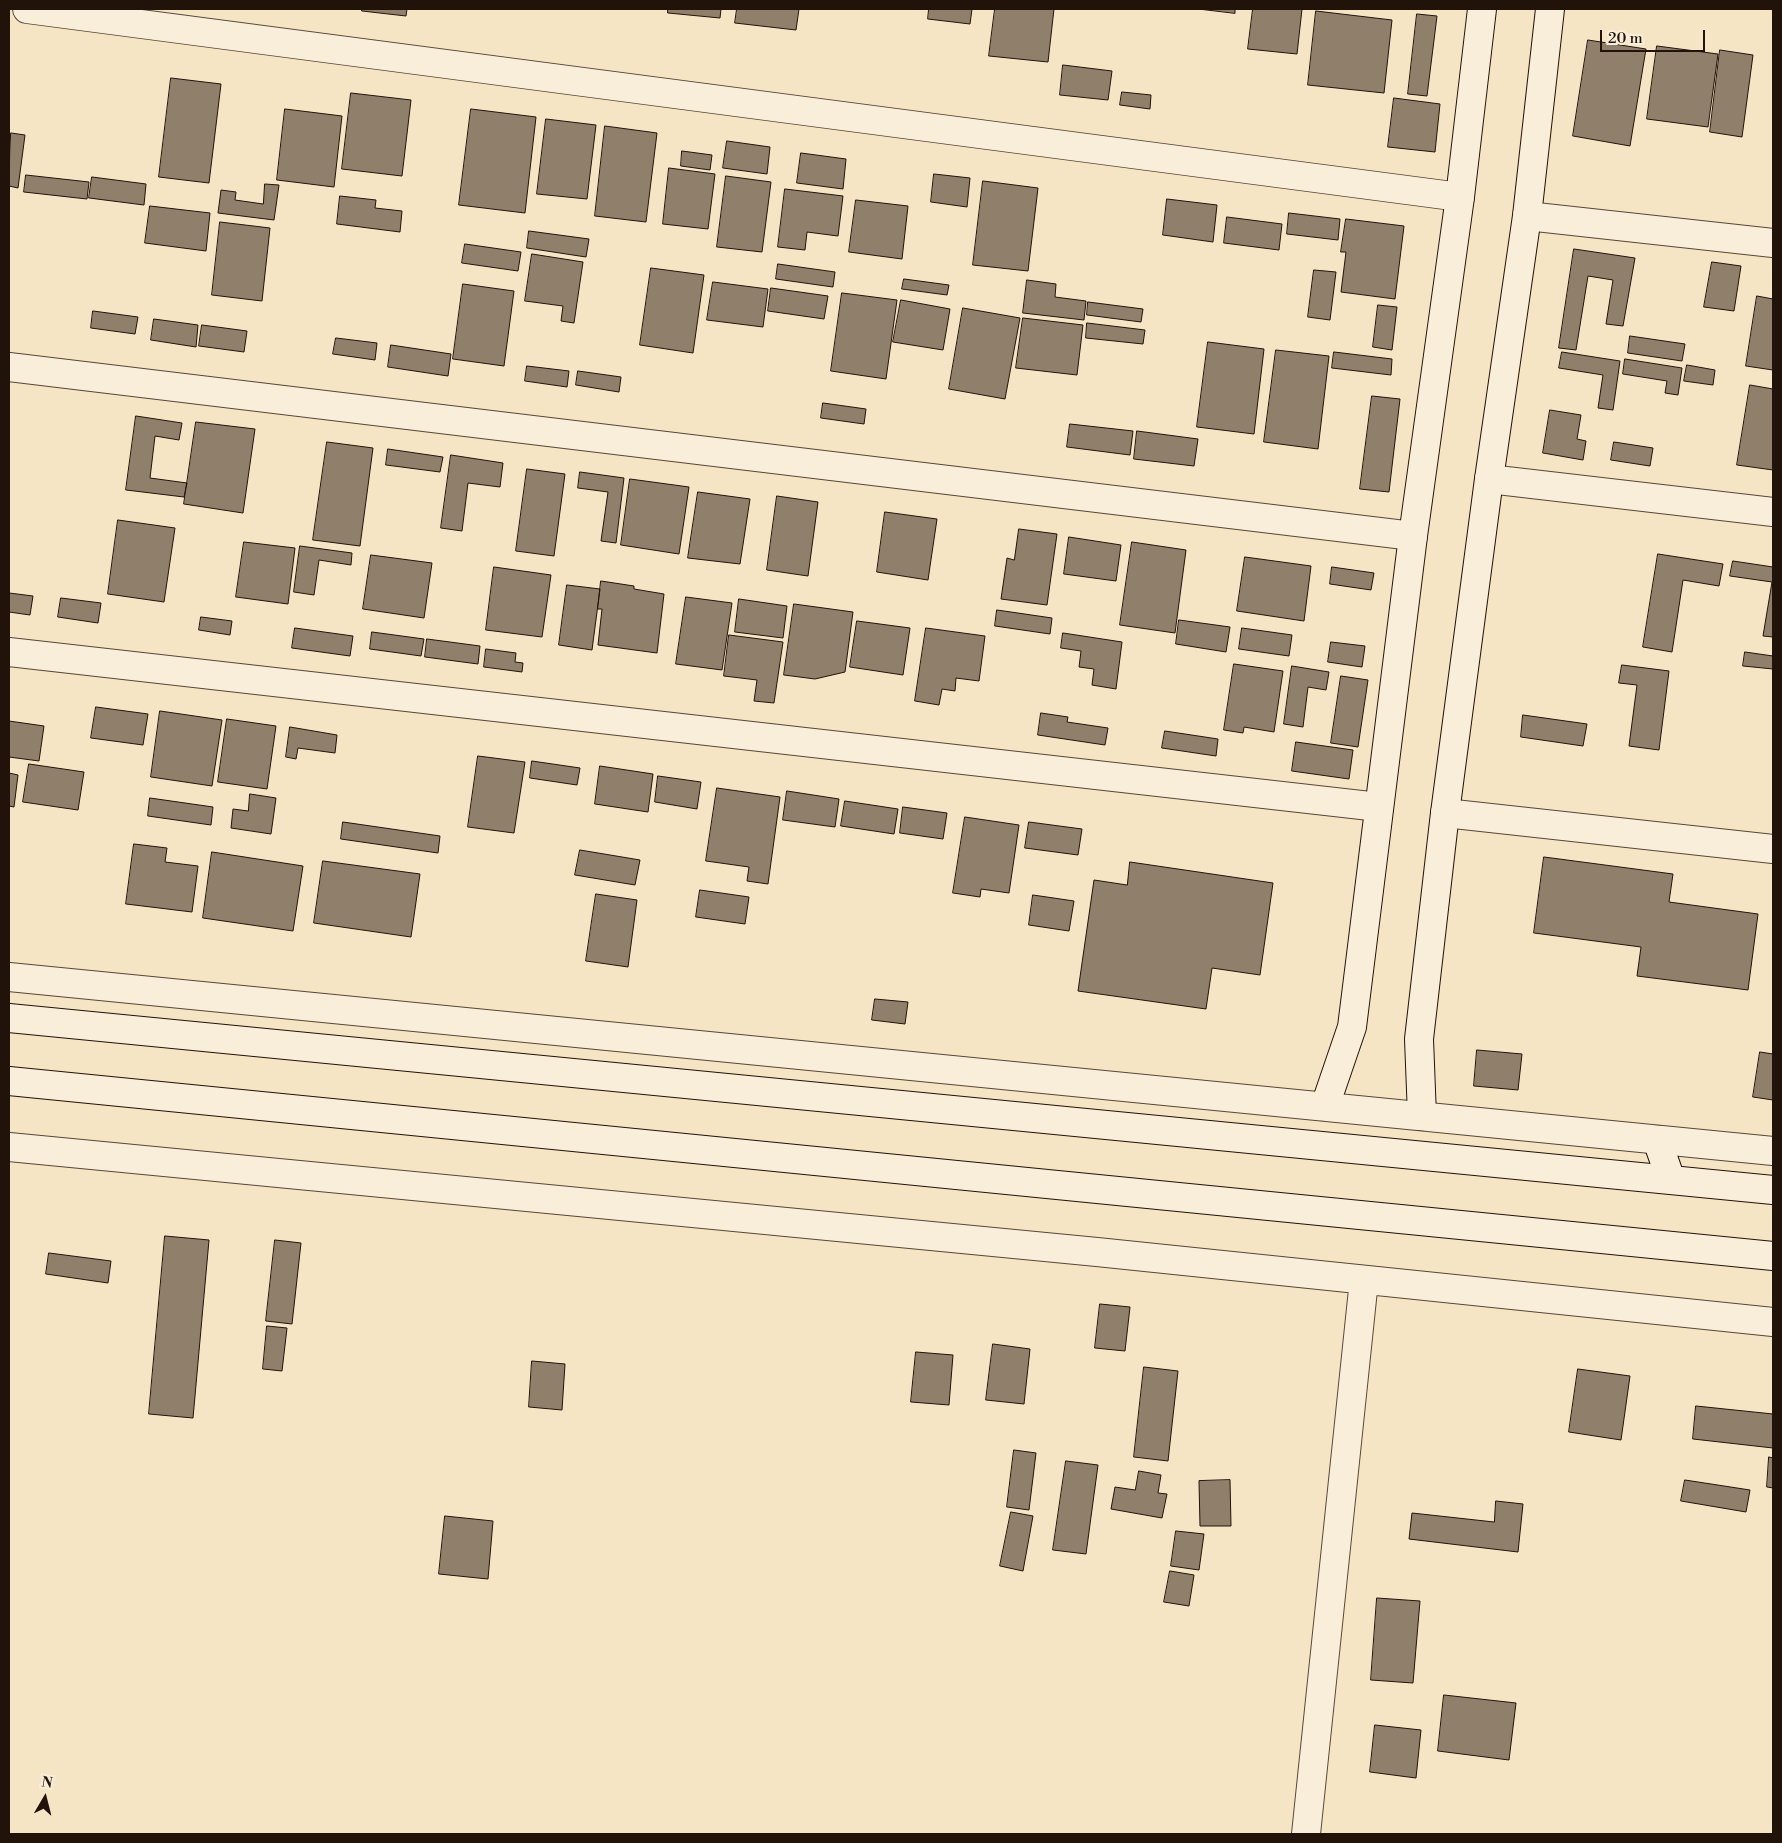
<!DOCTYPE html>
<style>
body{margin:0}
#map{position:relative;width:1782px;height:1843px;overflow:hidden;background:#f6e5c4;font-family:"Libre Bodoni",serif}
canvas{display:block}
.frame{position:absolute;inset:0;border:10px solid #21120a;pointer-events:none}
.north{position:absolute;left:20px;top:1773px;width:50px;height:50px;-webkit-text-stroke:4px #f9eed9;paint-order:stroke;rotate:8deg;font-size:14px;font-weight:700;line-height:20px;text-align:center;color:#21120a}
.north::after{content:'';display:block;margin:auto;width:18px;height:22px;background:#21120a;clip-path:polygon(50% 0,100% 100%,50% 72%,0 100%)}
.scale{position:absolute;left:1600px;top:30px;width:105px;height:22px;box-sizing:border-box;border:2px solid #21120a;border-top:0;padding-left:6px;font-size:15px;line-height:18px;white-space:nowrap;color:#21120a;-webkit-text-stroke:4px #f9eed9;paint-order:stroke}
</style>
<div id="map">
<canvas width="1782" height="1843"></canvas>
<div class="frame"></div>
<div class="north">N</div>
<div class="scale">20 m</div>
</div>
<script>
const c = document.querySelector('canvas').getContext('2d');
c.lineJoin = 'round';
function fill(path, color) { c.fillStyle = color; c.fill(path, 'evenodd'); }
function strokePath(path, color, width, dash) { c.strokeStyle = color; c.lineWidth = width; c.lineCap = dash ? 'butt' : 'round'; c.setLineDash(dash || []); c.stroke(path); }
const building = new Path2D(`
 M362 9H407L406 16 362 11Z
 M668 9H721L720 18 668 13Z
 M737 9H799L796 30 735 23Z
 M929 9H972L970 24 928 19Z
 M995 9H1054L1048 62 989 56Z
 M1199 9H1235V13Z
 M1253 9H1302L1297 54 1248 49Z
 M1316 11 1392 20 1384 93 1308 85Z
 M1417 14 1437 16 1427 96 1408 94Z
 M1588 40 1646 49 1630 146 1573 136Z
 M1657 46 1718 54 1708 127 1647 119Z
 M1720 50 1753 55 1742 137 1710 132Z
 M1063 65 1112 71 1108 100 1060 95Z
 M171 78 221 84 209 183 159 177Z
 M1122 92 1151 95 1150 109 1120 105Z
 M351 93 411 100 402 176 342 169Z
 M1394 98 1440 104 1435 152 1388 147Z
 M285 109 342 116 334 187 277 180Z
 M471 109 536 117 525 213 459 205Z
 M546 119 596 125 587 199 537 194Z
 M605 126 657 133 646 222 595 216Z
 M11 133 25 135 18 188 9 186Z
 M727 141 770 147 767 174 723 168Z
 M682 151 712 155 710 170 681 166Z
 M801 153 846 159 843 189 797 183Z
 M669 168 715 174 708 229 663 224Z
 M934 174 970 178 967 207 931 202Z
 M26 175 89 182 87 199 24 192Z
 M726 176 771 182 762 252 717 247Z
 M92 177 146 184 144 205 89 198Z
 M983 181 1038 188 1028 271 973 265Z
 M265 184 279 185 274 220 218 213 221 190 236 192 235 200 263 204Z
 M785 189 843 196 838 236 807 232 805 250 778 247Z
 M340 196 376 200 375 208 402 211 400 232 337 224Z
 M1167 199 1217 205 1213 242 1163 235Z
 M856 200 908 206 902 259 849 252Z
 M150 206 210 213 206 251 145 243Z
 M1289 213 1340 219 1338 240 1287 234Z
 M1227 217 1282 224 1279 250 1224 243Z
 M1346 219 1404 226 1395 299 1341 292 1346 252H1341Z
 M220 222 270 228 262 301 212 295Z
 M529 231 589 239 586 257 527 248Z
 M465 244 521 252 518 271 462 263Z
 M1574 249 1635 258 1623 326 1606 324 1613 280 1588 276 1576 350 1559 348Z
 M532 254 583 262 574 323 561 321 563 306 525 301Z
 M1712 262 1741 266 1734 311 1704 307Z
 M778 264 835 272 833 287 776 279Z
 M651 268 704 275 693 353 640 345Z
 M1314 270 1336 272 1330 320 1308 317Z
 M904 279 949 285 947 295 902 289Z
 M1027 280 1056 284 1055 297 1086 301 1084 320 1023 313Z
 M713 282 768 289 763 327 707 320Z
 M463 284 514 291 504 366 453 359Z
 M771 288 828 296 824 319 768 311Z
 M842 293 897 300 886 379 831 371Z
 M1757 296 1773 299V370L1746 366Z
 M901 300 950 309 943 350 893 342Z
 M1088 302 1143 309 1141 322 1087 315Z
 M1378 305 1397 307 1392 350 1373 347Z
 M963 308 1020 318 1005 399 949 389Z
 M93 311 138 317 135 334 91 328Z
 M1023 318 1083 325 1077 375 1016 368Z
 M154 319 198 325 196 347 151 340Z
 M1087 323 1145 330 1143 344 1086 338Z
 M202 325 247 331 244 352 199 346Z
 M1630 336 1685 344 1682 361 1628 353Z
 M336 338 377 343 375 360 333 354Z
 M1208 342 1264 349 1254 434 1197 427Z
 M391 345 451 354 448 376 388 367Z
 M1276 350 1329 356 1318 449 1264 442Z
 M1334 352 1392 359 1391 375 1332 368Z
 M1562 352 1620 361 1613 410 1598 408 1603 375 1559 368Z
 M1625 359 1682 368 1678 395 1665 393 1667 381 1623 374Z
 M1687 365 1715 370 1713 385 1684 381Z
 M527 366 569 371 567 387 525 381Z
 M578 371 621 377 619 392 576 385Z
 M1750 385 1773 389V470L1737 465Z
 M1372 396 1400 399 1389 492 1360 489Z
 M823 403 866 409 864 424 821 418Z
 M1550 410 1581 415 1577 439 1586 441 1583 460 1543 453Z
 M136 416 182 423 179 440 155 436 150 478 187 483 184 497 126 490Z
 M196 422 255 429 243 513 184 504Z
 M1070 424 1133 431 1130 455 1067 447Z
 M1137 431 1198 439 1194 466 1134 459Z
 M327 442 373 448 360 546 313 540Z
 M1614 442 1653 448 1650 466 1611 460Z
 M388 449 443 457 440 472 386 465Z
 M451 455 503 463 500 487 468 483 462 531 441 528Z
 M527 469 565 474 554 556 516 551Z
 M580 472 624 478 616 543 601 541 608 492 578 488Z
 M630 479 689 487 679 554 621 545Z
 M698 492 750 499 740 564 688 558Z
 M777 496 818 502 808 576 767 570Z
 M885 512 937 519 928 580 877 572Z
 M118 520 175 528 164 602 108 594Z
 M1019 529 1057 534 1047 605 1001 599 1007 558 1014 560Z
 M1069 537 1121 545 1116 581 1064 574Z
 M244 542 295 548 288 604 236 597Z
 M1132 542 1186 550 1175 633 1120 625Z
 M300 546 352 553 351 565 319 560 314 595 294 592Z
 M1658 554 1723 564 1719 586 1683 580 1672 652 1643 647Z
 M371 555 432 563 424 618 363 609Z
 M1245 557 1311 566 1304 621 1237 611Z
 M1733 561 1773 567V637L1763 636 1772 582 1730 576Z
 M494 567 551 575 542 637 486 630Z
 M1332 567 1374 573 1371 590 1330 584Z
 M601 581 634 586V589L664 594 657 653 598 645 602 609H598Z
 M567 585 600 589 592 650 559 645Z
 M9 593 33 596 30 615 9 612Z
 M686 597 732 603 722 670 676 664Z
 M61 598 101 603 98 623 58 617Z
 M739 599 787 606 783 638 735 632Z
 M794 604 853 612 845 672 815 679 784 675Z
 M997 610 1052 618 1050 634 995 626Z
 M201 617 232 621 230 635 199 630Z
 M1179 620 1230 627 1226 652 1176 644Z
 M857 621 910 628 903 675 850 667Z
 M295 628 353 636 350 656 292 648Z
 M926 628 985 636 979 681 956 678 955 691 942 689 939 705 915 701Z
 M1242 628 1292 635 1289 656 1239 649Z
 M372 632 424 639 421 656 370 649Z
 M1063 633 1122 642 1116 689 1092 685 1094 669 1079 667 1081 651 1061 648Z
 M729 635 783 642 774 703 754 701 757 680 724 676Z
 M427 639 480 646 478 664 425 657Z
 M1331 642 1365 646 1362 667 1328 662Z
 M486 649 516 653 515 662 523 663 522 672 484 667Z
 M1745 652 1773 656V669L1743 666Z
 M1234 664 1283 671 1274 732 1244 727 1243 733 1224 730Z
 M1622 665 1669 671 1659 750 1629 746 1637 685 1619 683Z
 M1292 666 1329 672 1326 690 1308 687 1303 727 1284 724Z
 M1341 676 1368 680 1358 747 1331 743Z
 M96 707 148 714 143 745 91 738Z
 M160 711 222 720 212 786 151 777Z
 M1041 713 1068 717 1067 722 1108 728 1105 745 1038 735Z
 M1523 715 1587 724 1583 746 1521 737Z
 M227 719 276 726 267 789 218 782Z
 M9 721 44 726 39 761 9 757Z
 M290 727 337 735 335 753 298 748 296 759 286 757Z
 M1165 731 1218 739 1216 756 1162 748Z
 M1296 742 1353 750 1349 779 1292 771Z
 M478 756 525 762 514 833 468 827Z
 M532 761 580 768 577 785 530 778Z
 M29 764 84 772 78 810 23 802Z
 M600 766 653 774 648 812 595 804Z
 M9 773 18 775 14 807 9 806Z
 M658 776 701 782 697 809 655 802Z
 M717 788 780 797 768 884 747 881 749 867 706 861Z
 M787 791 839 799 835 827 783 820Z
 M250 794 276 798 271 834 231 828 233 809 248 811Z
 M150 798 213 807 211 825 148 816Z
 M845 801 898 809 894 834 841 826Z
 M903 807 947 813 943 839 900 833Z
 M965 817 1019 825 1009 893 981 889 980 897 953 893Z
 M343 822 440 836 438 853 341 839Z
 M1029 822 1082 829 1078 855 1025 848Z
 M134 844 167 848 165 862 198 866 192 912 126 904Z
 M580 850 640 860 635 885 575 875Z
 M212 852 303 866 293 931 203 918Z
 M1544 857 1673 874 1669 902 1758 914 1748 990 1637 976 1641 947 1534 933Z
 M323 861 420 874 411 937 314 923Z
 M1130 862 1273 883 1260 975 1212 968 1206 1009 1078 991 1094 880 1127 885Z
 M700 890 749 897 745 924 696 917Z
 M596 894 637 900 628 967 586 961Z
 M1033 895 1074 901 1069 931 1029 925Z
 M875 999 908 1002 905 1024 872 1020Z
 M1477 1050 1522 1054 1518 1090 1474 1086Z
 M1760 1052 1773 1054V1100L1753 1097Z
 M165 1236 209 1240 193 1418 149 1414Z
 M275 1240 301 1243 292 1324 266 1321Z
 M49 1253 111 1261 108 1283 46 1274Z
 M1100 1304 1130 1307 1125 1351 1095 1348Z
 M267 1326 287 1328 282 1371 263 1369Z
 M993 1344 1030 1349 1024 1404 986 1400Z
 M916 1352 953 1355 949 1405 911 1402Z
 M532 1361 565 1364 562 1410 529 1407Z
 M1144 1367 1178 1371 1168 1461 1134 1457Z
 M1578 1369 1630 1376 1621 1440 1569 1432Z
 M1696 1406 1773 1414V1448L1693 1439Z
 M1014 1450 1036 1453 1029 1510 1007 1507Z
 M1769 1457 1773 1458V1488L1767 1487Z
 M1066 1461 1098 1465 1086 1554 1053 1550Z
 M1139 1471 1161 1475 1158 1493 1167 1494 1162 1518 1111 1509 1115 1487 1135 1490Z
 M1230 1480 1231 1526H1200L1199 1481Z
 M1685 1480 1750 1490 1746 1512 1681 1501Z
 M1496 1501 1523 1504 1518 1552 1409 1539 1412 1513 1494 1522Z
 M1011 1512 1033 1516 1023 1571 1000 1566Z
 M445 1516 493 1521 488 1579 439 1574Z
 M1176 1531 1204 1534 1199 1570 1171 1566Z
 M1170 1571 1194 1575 1189 1606 1164 1602Z
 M1377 1598 1420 1601 1413 1683 1371 1680Z
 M1444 1695 1516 1703 1509 1760 1438 1751Z
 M1375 1725 1421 1730 1416 1778 1370 1772Z`);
fill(building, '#90806b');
strokePath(building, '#21120a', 1);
const street = new Path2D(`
 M27 9 1460 197
 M1527 216 1773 243
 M9 367 1413 536
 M1489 479 1773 512
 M9 652 1379 807
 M1445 813 1773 849
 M9 977 1773 1151
 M9 1147 1097 1252 1773 1322
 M1306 1834 1364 1280`);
const secondary = new Path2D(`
 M9 1018 1773 1190
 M9 1081 1773 1256
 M1325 1106 1352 1027 1413 536 1460 197 1482 9
 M1422 1116 1419 1039 1445 813 1489 479 1527 216 1550 9
 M1657 1140 1671 1180`);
strokePath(street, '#564738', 30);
strokePath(secondary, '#21120a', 30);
strokePath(street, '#f9eed9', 28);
strokePath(secondary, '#f9eed9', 28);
</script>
